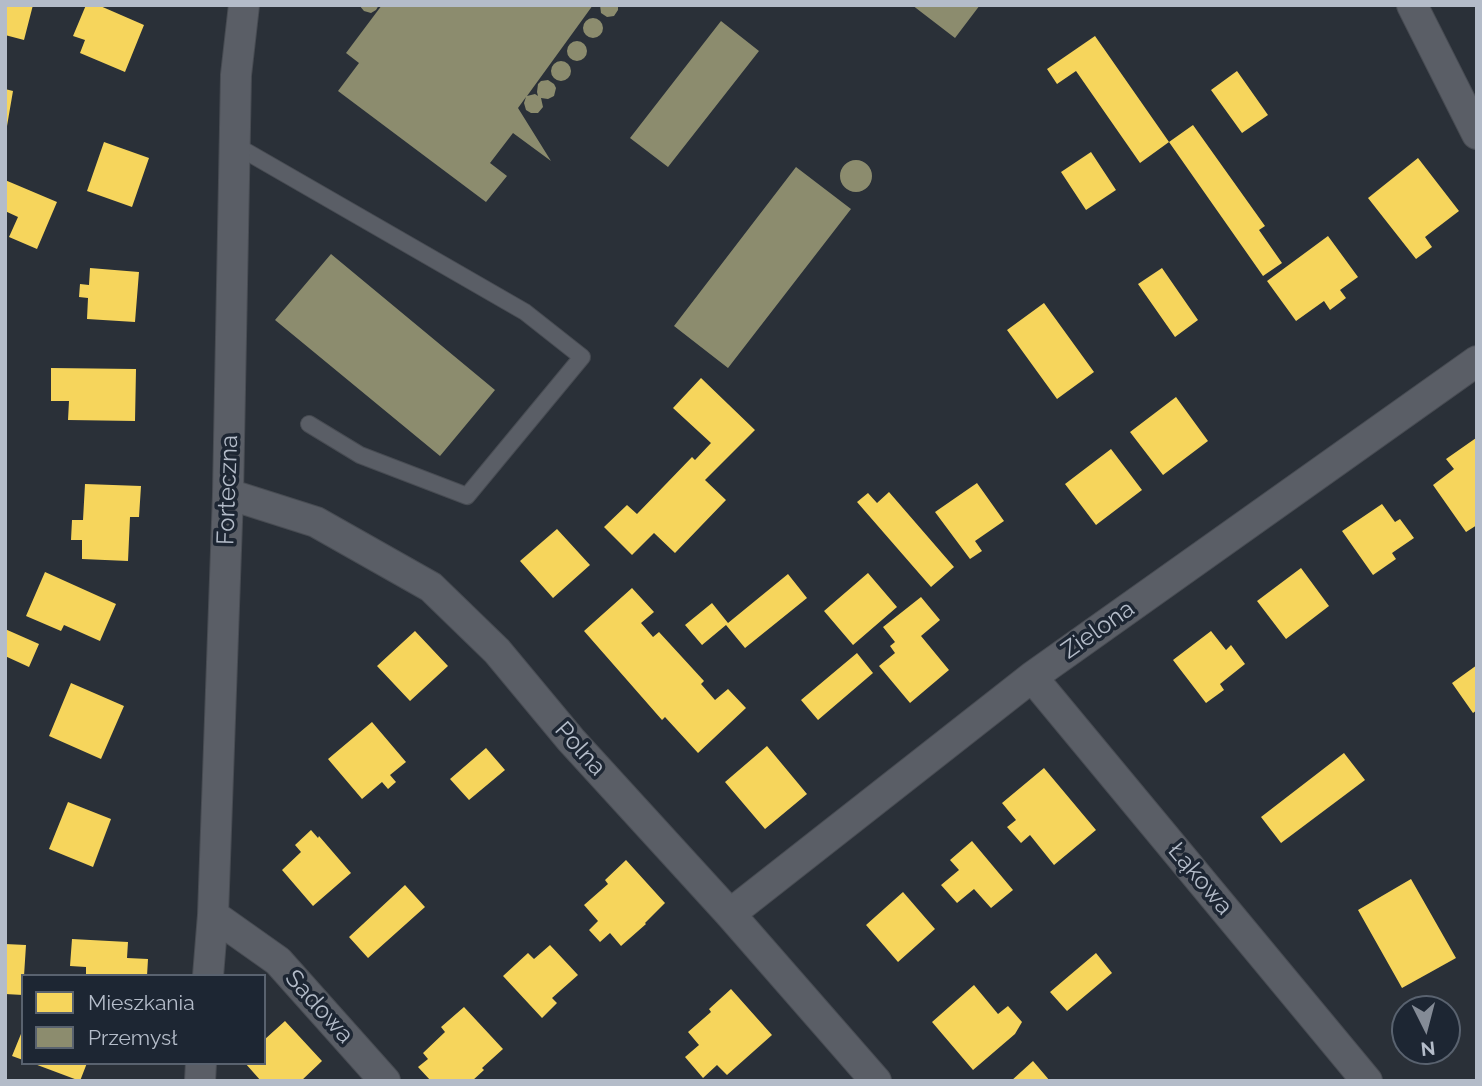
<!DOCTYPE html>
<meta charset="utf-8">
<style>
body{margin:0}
#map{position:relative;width:1482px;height:1086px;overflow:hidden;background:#2a3038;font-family:Raleway,sans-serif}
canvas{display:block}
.frame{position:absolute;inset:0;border:7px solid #b4bcc9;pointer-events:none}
.legend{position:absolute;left:21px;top:974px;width:245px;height:91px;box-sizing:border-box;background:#1d2633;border:2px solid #59626f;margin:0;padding:9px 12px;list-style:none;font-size:21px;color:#b4bcc9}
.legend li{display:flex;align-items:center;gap:14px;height:35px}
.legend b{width:35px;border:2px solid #59626f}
.north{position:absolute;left:1391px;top:995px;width:70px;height:70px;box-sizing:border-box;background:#1d2633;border:2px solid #59626f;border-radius:50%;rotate:174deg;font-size:19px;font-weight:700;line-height:28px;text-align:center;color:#b4bcc9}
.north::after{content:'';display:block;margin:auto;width:24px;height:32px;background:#848b96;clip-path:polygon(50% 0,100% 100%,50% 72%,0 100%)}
</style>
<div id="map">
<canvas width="1482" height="1086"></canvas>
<div class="frame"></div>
<ul class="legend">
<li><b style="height:19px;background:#f6d55c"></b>Mieszkania</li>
<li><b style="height:19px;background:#8c8c6e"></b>Przemysł</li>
</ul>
<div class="north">N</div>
</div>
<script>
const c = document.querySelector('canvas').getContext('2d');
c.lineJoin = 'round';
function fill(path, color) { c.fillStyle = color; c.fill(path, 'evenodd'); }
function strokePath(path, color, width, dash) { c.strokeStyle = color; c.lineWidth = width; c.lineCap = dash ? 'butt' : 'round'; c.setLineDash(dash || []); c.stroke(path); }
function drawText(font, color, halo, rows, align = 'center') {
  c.font = font + ' Raleway,sans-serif'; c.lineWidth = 7; c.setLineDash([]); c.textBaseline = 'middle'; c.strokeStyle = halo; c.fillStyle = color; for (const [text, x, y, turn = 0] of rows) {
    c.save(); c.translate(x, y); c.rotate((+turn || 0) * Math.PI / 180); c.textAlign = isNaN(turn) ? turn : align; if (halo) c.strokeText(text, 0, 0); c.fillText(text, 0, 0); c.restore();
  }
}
fill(new Path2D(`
 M5 5H33L24 40 5 35Z
 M86 5H98L144 25 125 72 80 53 85 40 73 36Z
 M1095 36 1169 142 1193 125 1265 226 1259 230 1282 263 1263 276 1169 142 1140 163 1076 71 1057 84 1047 69Z
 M1237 71 1268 115 1242 133 1211 90Z
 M5 89 13 91 7 126H5Z
 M104 142 149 158 132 207 87 191Z
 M1091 152 1116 190 1086 210 1061 172Z
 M1418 158 1459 211 1425 237 1432 247 1416 259 1368 198Z
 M5 180 57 202 37 249 9 237 18 217 5 211Z
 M1328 236 1358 277 1340 290 1346 298 1330 310 1324 301 1296 321 1267 281Z
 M90 268 139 272 135 322 87 319 88 298 79 297 80 284 89 285Z
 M1162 268 1198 320 1175 337 1138 284Z
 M1044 303 1094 372 1057 399 1007 330Z
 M51 368 136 369 135 421 68 420 69 401H51Z
 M701 378 755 430 705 480 726 500 675 553 654 533 632 555 604 527 627 505 637 514 692 457 695 460 711 443 673 408Z
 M1176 397 1208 441 1163 475 1130 432Z
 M1476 438 1477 525 1466 532 1433 485 1454 469 1446 459Z
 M1111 449 1142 490 1096 525 1065 484Z
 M977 483 1004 521 975 541 982 551 970 559 935 512Z
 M85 484 141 486 139 517H130L128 561 82 559V540H71L72 520H83Z
 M889 492 954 567 931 587 857 502 868 493 877 503Z
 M1382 504 1395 522 1400 519 1414 538 1392 553 1396 559 1373 575 1342 531Z
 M557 529 590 565 553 598 520 561Z
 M1301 568 1329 606 1286 639 1257 601Z
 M45 572 116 604 100 641 64 625 61 631 26 616Z
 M868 573 897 607 853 645 824 611Z
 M788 574 807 598 745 648 726 625 702 645 685 625 712 603 728 623Z
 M632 588 654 612 641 623 653 637 659 632 704 681 701 684 715 700 728 689 746 708 698 753 665 717 662 720 584 631Z
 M921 597 940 620 921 636 949 670 910 703 879 666 895 653 890 646 895 642 883 627Z
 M5 629 39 644 29 667 5 656Z
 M415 631 448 666 410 701 377 666Z
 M1211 631 1226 650 1231 645 1245 664 1220 684 1224 690 1206 703 1173 660Z
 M857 653 873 673 818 720 801 700Z
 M1477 665V710L1473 713 1452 683Z
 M71 683 124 706 101 759 49 736Z
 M372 722 406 762 390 775 396 782 388 789 382 782 362 799 328 759Z
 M767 746 807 794 765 829 725 782Z
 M486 748 505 770 469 800 450 779Z
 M1344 753 1365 780 1281 843 1261 817Z
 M1044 768 1096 830 1054 865 1030 835 1021 843 1007 827 1016 820 1002 803Z
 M68 802 111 819 93 867 49 849Z
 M311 830 318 838 319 836 351 873 313 906 282 870 301 852 295 845Z
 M972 841 1013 890 991 908 974 889 957 903 941 885 959 870 950 860Z
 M626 860 665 903 645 923 646 924 621 946 610 933 600 942 589 930 598 921 584 905 608 884 605 880Z
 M1411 879 1456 958 1402 988 1358 910Z
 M405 885 425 907 368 958 349 937Z
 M903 892 935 929 898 962 866 925Z
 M72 939 128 942 127 958 148 959 147 976H86V967L70 966Z
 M5 944 26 945 24 976H23V995L5 994Z
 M550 945 578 975 552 998 557 1003 542 1018 503 976 528 953 534 959Z
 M1096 953 1112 973 1067 1011 1050 992Z
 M974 985 998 1014 1008 1006 1022 1022 1015 1034 973 1070 932 1022Z
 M731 989 772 1035 727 1075 717 1065 703 1078 685 1057 699 1045 688 1032 711 1012 709 1009Z
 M464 1007 503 1049 482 1068 484 1070 472 1081H449L447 1079 445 1081H431L418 1067 428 1059 423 1053 445 1032 441 1027Z
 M285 1021 322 1061 301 1081H261L245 1063H264V1040Z
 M23 1029V1060L12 1056Z
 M1033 1061 1050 1081H1011Z
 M32 1063H87L80 1081Z`), '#f6d55c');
fill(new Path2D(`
 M359 5H379L376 10 371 13 364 11Z
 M382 5H593L527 96 535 94 538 96 537 92 538 84 541 81 548 80 554 84 556 88 554 96 548 99 541 98 543 107 538 113H531L526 110 524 103 526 97 518 108 551 161 513 133 490 163 507 176 486 202 338 91 359 63 346 53Z
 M600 5H618V10L614 16 607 17 601 13Z
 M912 5H980L955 38Z
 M583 28a10 10 0 1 1 20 0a10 10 0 1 1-20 0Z
 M721 21 759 51 668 167 630 138Z
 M567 51a10 10 0 1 1 20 0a10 10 0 1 1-20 0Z
 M551 71a10 10 0 1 1 20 0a10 10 0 1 1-20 0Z
 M840 176a16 16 0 1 1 32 0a16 16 0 1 1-32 0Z
 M796 167 851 209 728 368 674 326Z
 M331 254 495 390 440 456 275 320Z`), '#8c8c6e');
const lane = new Path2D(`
 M235 145 525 312 582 357 467 496 360 455 309 424`);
const street = new Path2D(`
 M1412 5 1477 134
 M228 494 316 522 431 587 497 651 571 740 730 914 876 1081
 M1032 677 1367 1081
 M730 914 1032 677 1477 361
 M213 915 278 961 385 1081
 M208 976 213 915 228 494 236 75 244 5
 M200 1081 201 1063`);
strokePath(lane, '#484c53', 18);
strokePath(street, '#484c53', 32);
strokePath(lane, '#5a5e66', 16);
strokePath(street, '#5a5e66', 30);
drawText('24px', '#b4bcc9', '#1d2633', [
 ["Forteczna",228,490,-88],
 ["Zielona",1098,630,-35],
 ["Polna",580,749,48],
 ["Łąkowa",1200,879,50],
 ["Sadowa",319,1007,48]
]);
</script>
